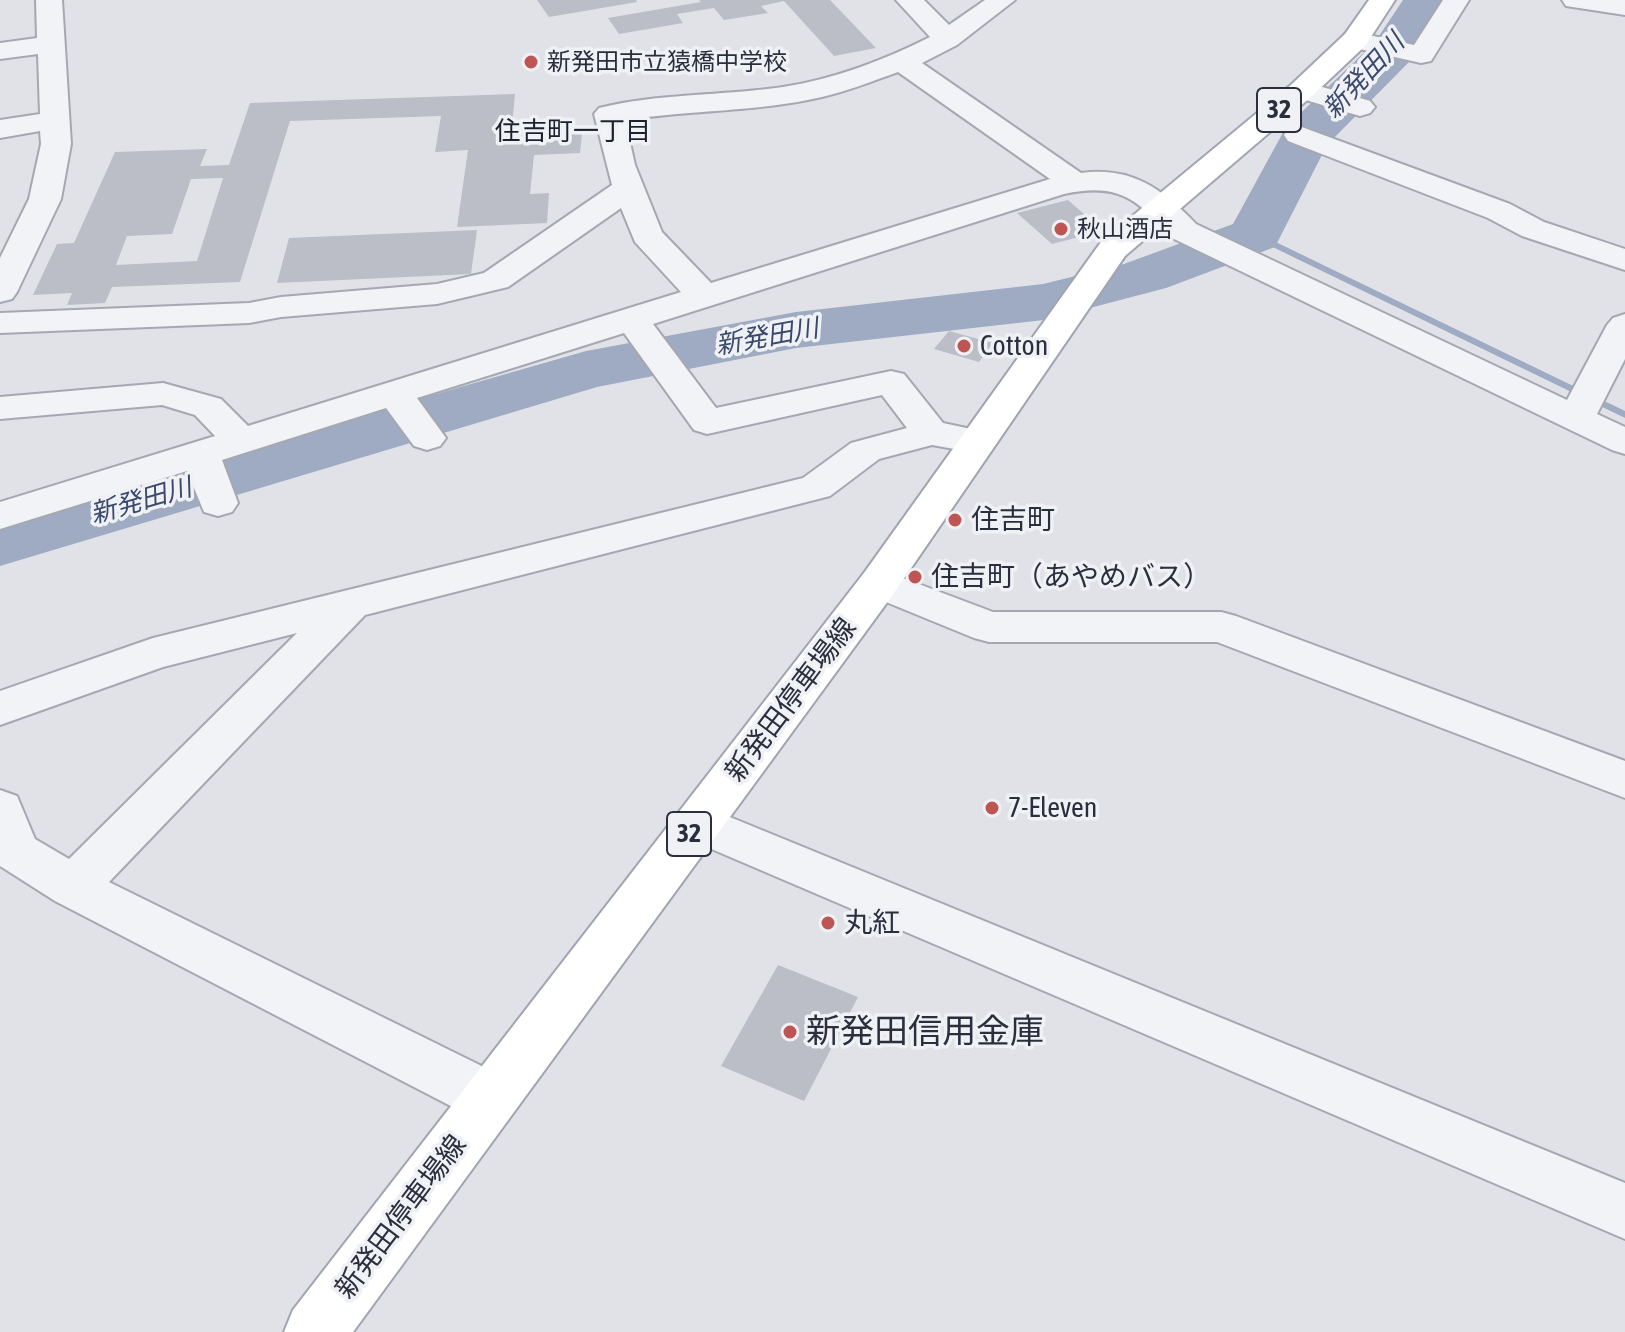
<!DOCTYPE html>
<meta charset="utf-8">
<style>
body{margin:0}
canvas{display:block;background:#e0e2e7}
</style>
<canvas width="1625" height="1332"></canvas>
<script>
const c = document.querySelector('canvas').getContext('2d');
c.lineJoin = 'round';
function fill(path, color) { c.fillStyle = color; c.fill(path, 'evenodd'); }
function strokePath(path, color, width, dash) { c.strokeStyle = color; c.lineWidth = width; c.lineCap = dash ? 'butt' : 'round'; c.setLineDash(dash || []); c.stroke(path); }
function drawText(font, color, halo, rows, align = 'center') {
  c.font = font + ' "Asap Condensed","Noto Sans JP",sans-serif'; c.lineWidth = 7; c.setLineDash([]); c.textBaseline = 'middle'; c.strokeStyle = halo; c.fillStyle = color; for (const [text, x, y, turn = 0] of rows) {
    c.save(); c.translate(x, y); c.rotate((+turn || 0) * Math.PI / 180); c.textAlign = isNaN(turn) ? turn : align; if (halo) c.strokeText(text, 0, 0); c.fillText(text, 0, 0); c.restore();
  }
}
fill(new Path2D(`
 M1255 232 1625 411V418L1252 237V233Z`), '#9fabc3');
fill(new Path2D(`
 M1403 0H1449L1409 62 1327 145 1275 247 1166 288 1044 320 796 348 597 387 0 566V519L586 351 796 312 1043 284 1124 264 1233 224 1286 127 1375 42Z`), '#9fabc3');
fill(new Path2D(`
 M537 0H636L637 2 549 17Z
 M699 0H830L876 48 834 56 784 1 761 6 768 13 724 20 714 8 677 14 683 23 619 34 608 18 701 2Z
 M515 94 511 136 582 133 580 153 534 155 530 194 549 193 547 223 457 227 468 150 435 152 441 116 290 121 240 282 112 287 105 303 67 305 72 293 33 295 57 244 74 243 115 152 207 149 200 166 229 165 250 103ZM223 178 197 261 116 265 127 236 172 234 191 179Z
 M1068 200 1092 221 1083 236 1052 244 1017 213Z
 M477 230 471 274 277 283 289 238Z
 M949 331 993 343 979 362 934 349Z
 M778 965 858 997 804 1101 721 1066Z`), '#bbbdc7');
const minor = new Path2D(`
 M36 0H62L71 144 61 199 17 292 12 299 0 302V258L29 199 41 144 40 131 0 138V120L40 114 38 54 0 59V43L37 38Z
 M896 0H924L949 25 985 0H1015L957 45 922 63 1081 173C1131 166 1163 189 1196 224L1567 400 1607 325 1613 318 1625 314V359L1597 414 1625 427V454L1612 450 1172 238C1137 199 1119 182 1064 194L653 324 716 408 891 371 904 374 943 423 990 433 996 441 990 449 977 453 932 445 879 459 830 496 365 615 109 882 510 1080 518 1098 510 1116 490 1123 470 1116 55 901 0 866V790L17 796 35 839 69 859 297 633 163 667 0 725V691L153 638 803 478 851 443 907 428 882 395 707 434 694 430 624 333 417 398 446 438 440 446 427 450 414 446 386 408 222 460 238 503 232 512 218 516 204 512 187 471 0 529V502L215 436 195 415 162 405 0 419V397L163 383 221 399 248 426 681 292 635 242 621 208 508 287 437 304 281 317 249 323 0 333V313L249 303 281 297 437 284 484 273 612 185 594 114 599 108C659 93 722 96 783 87 835 79 884 60 930 37ZM898 72 1050 179 711 283 662 232 635 165 625 120C690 110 758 112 822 97 848 91 873 81 898 72Z
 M1443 0H1469L1431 61 1421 63 1355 48 1345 46 1341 40 1345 34 1355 32 1414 45Z
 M1562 0H1625V15L1566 6Z
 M1302 81 1370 101 1375 107 1370 113 1360 116 1292 96 1288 90 1292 84Z
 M1299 126 1510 204 1544 222 1625 249V270L1522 236 1488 218 1288 141 1284 135 1288 129Z
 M879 569 993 612H1221L1236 616 1625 761V798L1217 642H989L974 638 864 593 858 583 864 573Z
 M698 804 1625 1183V1239L681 836 674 823 681 810Z`);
const major = new Path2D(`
 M1369 0H1395L1365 46 1312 96 1125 256 894 593 353 1332H284L293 1310 864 573 1101 242 1292 84 1345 34Z`);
strokePath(minor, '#a6a8b1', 4);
strokePath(major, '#a1a5b2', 4);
fill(minor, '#f2f3f6');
fill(major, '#fff');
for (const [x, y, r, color] of [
 [531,62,8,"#be5554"],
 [1061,229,8,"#be5554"],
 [964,346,8,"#be5554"],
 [955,520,8,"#be5554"],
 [915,577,8,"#be5554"],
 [992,808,8,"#be5554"],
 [828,923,8,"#be5554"],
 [790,1032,8,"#be5554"]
]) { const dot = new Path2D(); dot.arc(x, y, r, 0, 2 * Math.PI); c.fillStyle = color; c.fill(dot); strokePath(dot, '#eff1f5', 3); }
drawText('24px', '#2b2e3d', '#eff1f5', [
 ["新発田市立猿橋中学校",547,62],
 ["秋山酒店",1077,229]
], 'left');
drawText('italic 26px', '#3a486c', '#eff1f5', [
 ["新発田川",1364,76,-47],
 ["新発田川",767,337,-10],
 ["新発田川",141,501,-16]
]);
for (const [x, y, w] of [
 [1279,110,44],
 [689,834,44]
]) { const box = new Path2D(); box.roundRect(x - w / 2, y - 22, w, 44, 6); c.fillStyle = '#eff1f5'; c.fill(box); strokePath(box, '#2b2e3d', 2); }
drawText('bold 26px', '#2b2e3d', null, [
 ["32",1279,110],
 ["32",689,834]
]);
drawText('26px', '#1d202e', '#eff1f5', [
 ["住吉町一丁目",573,132]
]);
drawText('28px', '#2b2e3d', '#eff1f5', [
 ["Cotton",980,346],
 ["住吉町",971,520],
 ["住吉町（あやめバス）",931,577],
 ["7-Eleven",1008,808],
 ["丸紅",844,923]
], 'left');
drawText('28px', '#2b2e3d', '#eff1f5', [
 ["新発田停車場線",791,700,-53],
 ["新発田停車場線",401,1217,-53]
]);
drawText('34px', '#2b2e3d', '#eff1f5', [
 ["新発田信用金庫",806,1032]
], 'left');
</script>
